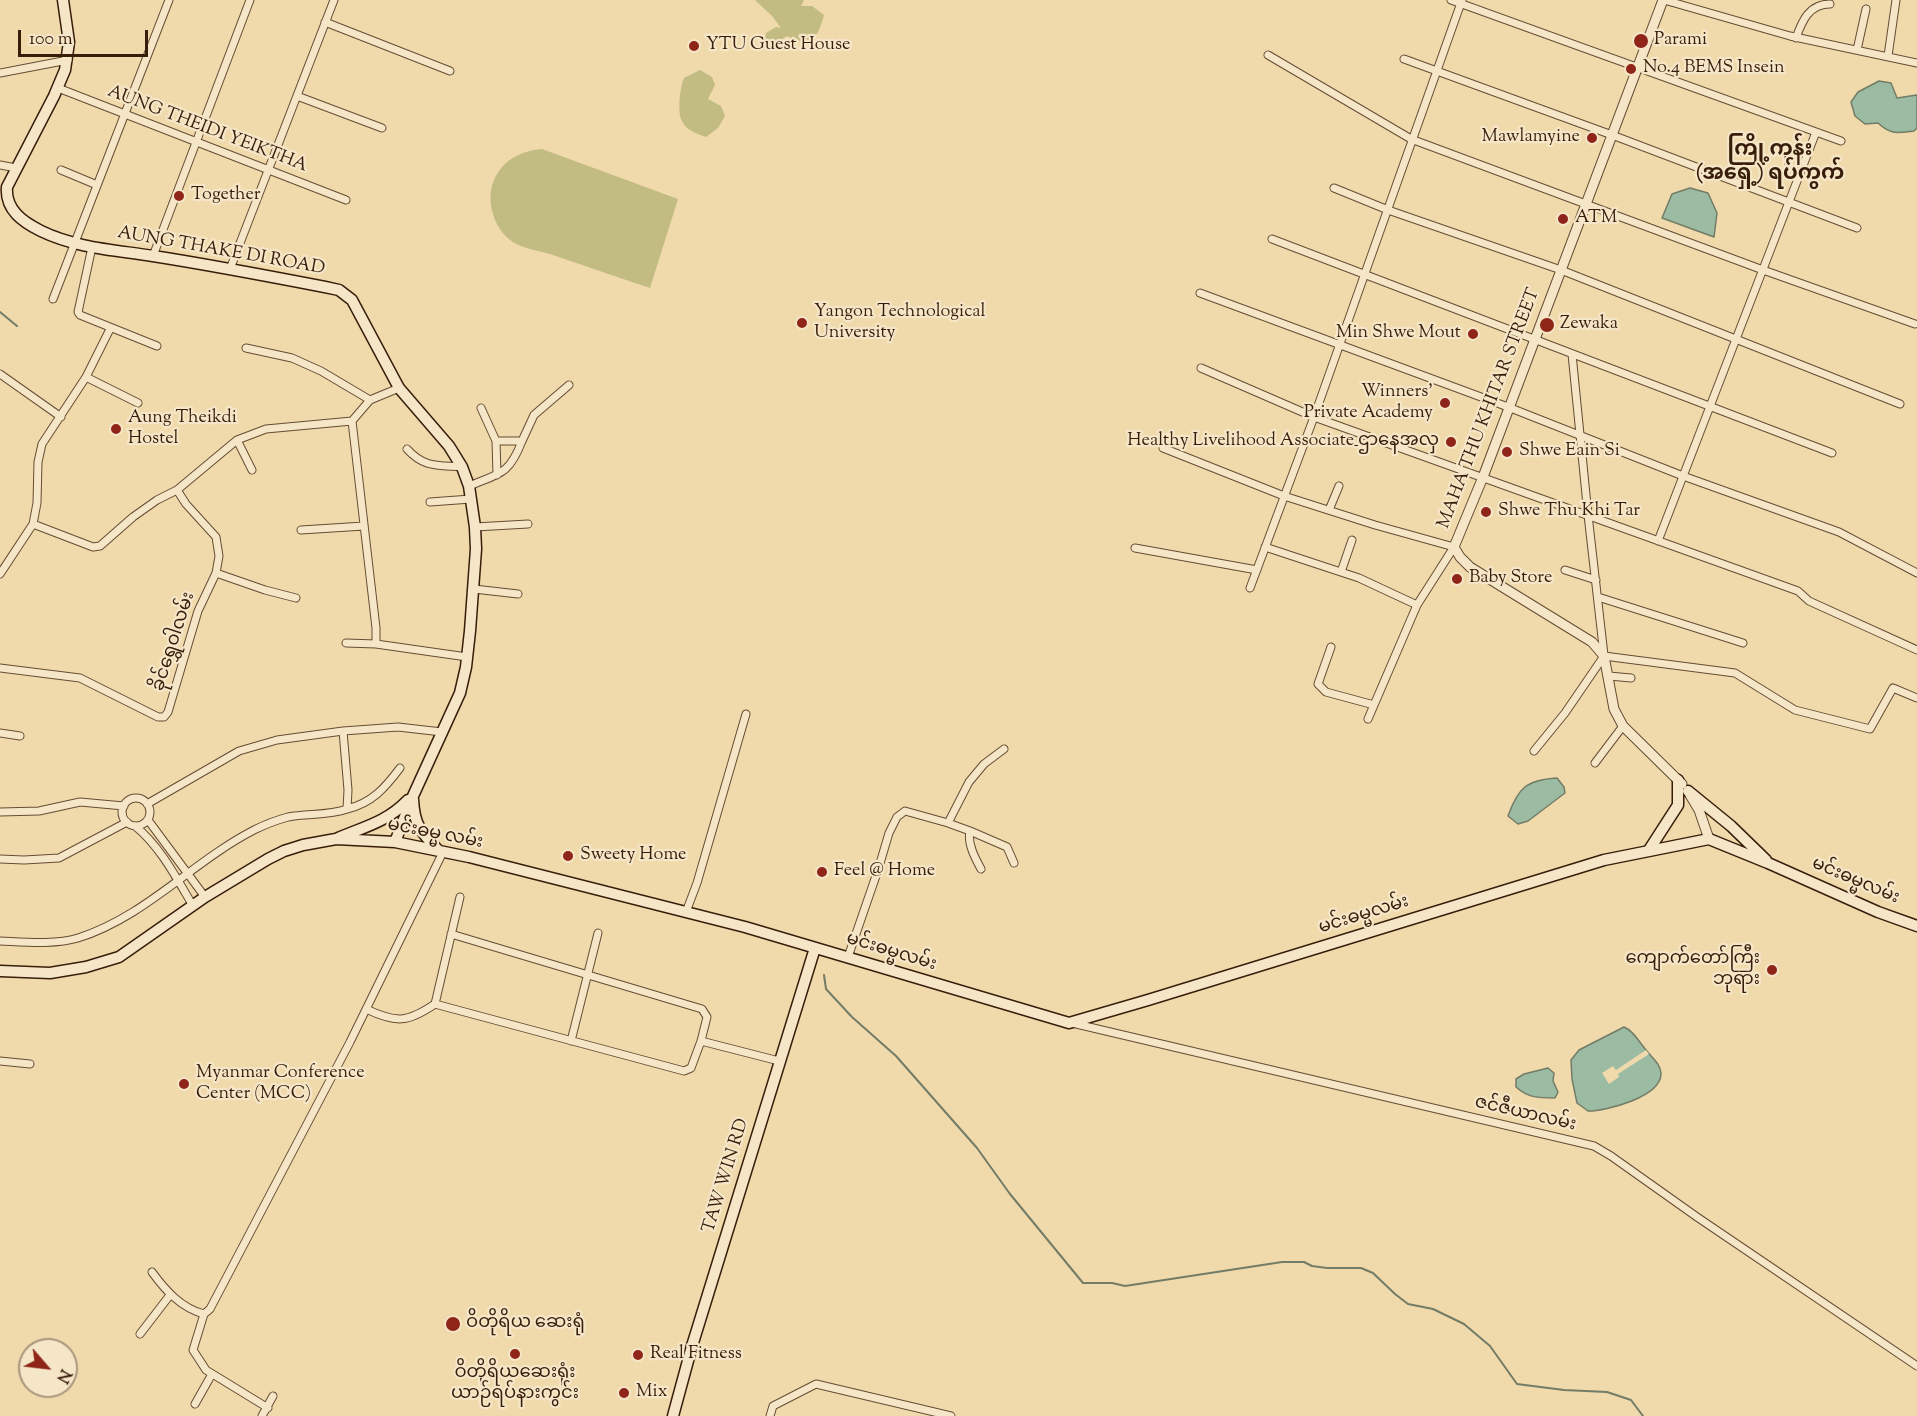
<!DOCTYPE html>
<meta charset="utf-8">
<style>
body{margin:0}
#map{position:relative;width:1917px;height:1416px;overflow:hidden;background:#f0d9ab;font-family:"Sorts Mill Goudy",serif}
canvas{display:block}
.north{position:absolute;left:18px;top:1338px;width:60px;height:60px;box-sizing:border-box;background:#f5e6c8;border:2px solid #a9967c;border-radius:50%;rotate:118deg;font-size:16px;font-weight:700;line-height:24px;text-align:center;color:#381d0b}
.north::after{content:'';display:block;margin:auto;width:21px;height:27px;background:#8f2418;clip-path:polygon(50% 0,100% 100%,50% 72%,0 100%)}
.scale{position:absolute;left:18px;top:30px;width:130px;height:27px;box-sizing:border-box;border:3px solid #381d0b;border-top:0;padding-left:8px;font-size:18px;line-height:21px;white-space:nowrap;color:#381d0b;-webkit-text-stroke:4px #f5e6c8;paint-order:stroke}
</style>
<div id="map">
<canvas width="1917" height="1416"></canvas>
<div class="north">N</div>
<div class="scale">100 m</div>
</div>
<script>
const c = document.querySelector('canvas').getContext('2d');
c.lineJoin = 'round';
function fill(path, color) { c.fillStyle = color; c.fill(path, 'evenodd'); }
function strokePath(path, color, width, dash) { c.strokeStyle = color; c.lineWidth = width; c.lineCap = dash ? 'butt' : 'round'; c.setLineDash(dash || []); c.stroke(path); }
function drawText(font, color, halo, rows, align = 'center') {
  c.font = font + ' "Sorts Mill Goudy","Noto Sans Myanmar",serif'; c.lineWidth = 4.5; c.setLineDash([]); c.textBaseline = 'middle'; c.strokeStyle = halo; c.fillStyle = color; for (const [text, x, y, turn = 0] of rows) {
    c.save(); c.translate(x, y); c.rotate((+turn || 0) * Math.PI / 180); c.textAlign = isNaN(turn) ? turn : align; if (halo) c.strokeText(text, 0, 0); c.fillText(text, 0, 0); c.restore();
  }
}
fill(new Path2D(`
 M752 0H804L801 6H812L824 15C818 37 812 49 787 36L777 42 764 41 766 33 776 27 781 28 772 16 755 0Z
 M700 70 712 77 715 85 708 99 721 106 725 116 718 128 706 137C697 134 686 130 682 121 677 112 680 87 684 78Z
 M542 149 678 199 650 288C617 277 585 266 553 255 541 251 524 249 513 242 494 230 485 200 494 180 503 160 520 151 542 149Z`), '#c2bc83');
const water = new Path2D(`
 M1879 81 1891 83 1897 98 1917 95V128L1914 131C1897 133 1891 135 1878 123L1865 124 1855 116 1851 102 1858 92Z
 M1690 188 1708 193 1717 213 1714 237 1662 218 1672 194Z
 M1557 778 1564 787 1565 793 1528 821 1518 824 1508 816C1518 788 1526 780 1557 778Z
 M1624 1027C1634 1031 1639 1042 1646 1050 1652 1058 1660 1063 1661 1073 1662 1097 1606 1111 1588 1111L1577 1103 1572 1079 1571 1060 1579 1050Z
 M1548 1068 1554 1073 1553 1081 1558 1092 1555 1098C1539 1098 1528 1098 1516 1087V1079L1524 1074Z`);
fill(water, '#9bbba3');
strokePath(water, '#737c66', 1.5);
fill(new Path2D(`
 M1646 1050 1649 1054 1618 1074 1619 1077 1609 1084 1602 1073 1613 1066 1616 1070Z`), '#f0d9ab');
strokePath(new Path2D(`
 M0 312 17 326
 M824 975 826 989 852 1017 896 1056 977 1148 1010 1194 1083 1283H1112L1125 1286 1282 1262H1304L1312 1266 1327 1268H1361L1373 1273 1395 1294 1408 1304 1433 1309 1464 1324 1490 1346 1517 1384 1564 1390 1607 1392 1631 1400 1643 1416`), '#737c66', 2);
const minor = new Path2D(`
 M1451 0 1841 141
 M1664 0 1790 36 1917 63
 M325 22 450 71
 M1796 38C1802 21 1809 4 1830 4
 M1857 50 1866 9
 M1268 55 1411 139 1763 270 1915 324
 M1888 56 1896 0
 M1404 59 1612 135 1857 228
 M0 73 68 60
 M58 88 346 200
 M297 96 382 128
 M0 165 16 168
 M61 170 97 185
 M1334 188 1388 210 1561 270 1900 404
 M1272 239 1832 453
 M92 247 78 312 80 315 157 346
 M153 256 250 0
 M230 269 334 0
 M1200 293 1508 407 1683 476 1839 532 1917 573
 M53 299 169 0
 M246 348 292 358 321 371 370 400
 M1572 354 1588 515 1604 655
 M1201 368 1314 417 1798 591 1809 601 1917 650
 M0 374 61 417
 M86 377 138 403
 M481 408 496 441 497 475
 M352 421 376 628V644
 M237 440 252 470
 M496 441H522L534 415 569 385
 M1163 448 1284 496 1375 525 1454 547 1417 605 1368 719
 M407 449C424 468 438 465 462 467
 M469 486C500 473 509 475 522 441
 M430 502 471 499
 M1329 510 1339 486
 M33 524 93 547 100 546 133 517 157 500 177 490 237 440 266 429 352 421 370 400 399 388
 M475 527 528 524
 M301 530 364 526
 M1658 541 1816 132
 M1265 547 1359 578 1417 605
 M1135 548 1257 570
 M1565 570 1596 580
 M1341 572 1352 540
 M216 573 265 590 296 598
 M0 574 33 524 37 503 38 462 42 444 86 377 110 329
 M1250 588 1314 417 1462 0
 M474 589 518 594
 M1598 597 1743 643
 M346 643 376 644 467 657
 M1331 647 1318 684 1326 692 1374 705
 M1604 656 1735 673 1795 710 1870 729 1893 688 1917 698
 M0 668 80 678 158 717H164L168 712 198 611 216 573 219 556 216 537 186 504 177 490
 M1609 676 1631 678
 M0 733 20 736
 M1534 751 1565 713 1604 656
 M1595 763 1623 726
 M122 812a14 14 0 1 1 28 0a14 14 0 1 1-28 0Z
 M147 804 239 751 277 740 343 731 398 727 442 732
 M347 809C372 803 385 788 400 768
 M0 812 39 811 80 802 124 806
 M148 820 205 897
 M948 823 970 831C967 843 975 858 981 869
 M135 826C160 846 177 879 193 906
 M970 831 1007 847 1014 863
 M0 859 24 860 59 858 127 822
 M686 912 697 883 746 714
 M451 934 702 1009 707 1017 701 1041 779 1061
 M0 941C24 942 55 945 78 938 145 917 192 862 254 830 264 825 277 820 288 817 307 813 328 816 347 809L348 790 343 731
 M848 957 878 870 889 833 897 817 905 811 948 823 969 782 984 764 1004 749
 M435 1004 684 1071 691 1068 701 1041
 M366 1009C396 1023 407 1023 435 1004L460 897
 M1072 1023 1594 1146 1611 1156 1697 1217 1917 1366
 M571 1041 598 933
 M0 1061 30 1064
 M152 1272C165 1290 181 1308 204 1314L210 1309 350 1042 443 852
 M204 1314 193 1350 206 1370 268 1408
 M140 1334 170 1295
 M195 1404 212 1374
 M262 1416 273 1396
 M770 1416 773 1406 816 1384 951 1416`);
const tertiary = new Path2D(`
 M1663 0 1483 477 1454 547 1460 557 1470 567 1592 642 1604 656 1614 709 1623 726 1682 784
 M1690 795 1699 810 1709 839`);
const secondary = new Path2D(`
 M63 0 69 42 65 70 54 96 7 187C5 210 23 222 41 231 76 248 115 250 153 256 211 265 268 276 325 287L339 290 352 300 399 388 449 446 462 467 469 486 475 527 476 549 470 631 466 667 460 693 413 796 395 842
 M1688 791 1731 826 1766 860
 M413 799C414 825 421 832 438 850
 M338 838C364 827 387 822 408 800
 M1649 850 1678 805V780
 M0 971 50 973 86 967 119 957 205 897 268 859 284 851 303 845 336 839 395 842 469 857 745 927 1069 1023 1148 1000 1604 860 1709 839 1768 863 1878 912 1917 926
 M673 1416 692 1346 815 948`);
strokePath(minor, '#664c33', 9);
strokePath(tertiary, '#664c33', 11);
strokePath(secondary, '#381d0b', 13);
strokePath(minor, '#f5e6c8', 7);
strokePath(tertiary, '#f5e6c8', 9);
strokePath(secondary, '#f5e6c8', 10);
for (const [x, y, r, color] of [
 [1641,41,8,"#8f2418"],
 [694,46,6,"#8f2418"],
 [1631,69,6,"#8f2418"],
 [1592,138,6,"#8f2418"],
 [179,196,6,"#8f2418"],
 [1563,219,6,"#8f2418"],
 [802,323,6,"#8f2418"],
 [1547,325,8,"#8f2418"],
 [1473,334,6,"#8f2418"],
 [1445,403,6,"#8f2418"],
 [116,429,6,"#8f2418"],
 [1451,442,6,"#8f2418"],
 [1507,452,6,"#8f2418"],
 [1486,512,6,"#8f2418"],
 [1457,579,6,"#8f2418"],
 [568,856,6,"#8f2418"],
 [822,872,6,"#8f2418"],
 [1772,970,6,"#8f2418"],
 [184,1084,6,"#8f2418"],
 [453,1324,8,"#8f2418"],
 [515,1354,6,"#8f2418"],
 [638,1355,6,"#8f2418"],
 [624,1393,6,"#8f2418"]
]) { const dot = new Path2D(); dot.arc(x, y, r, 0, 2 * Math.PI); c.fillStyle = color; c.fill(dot); strokePath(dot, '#f5e6c8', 2); }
drawText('18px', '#381d0b', '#f5e6c8', [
 ["Parami",1654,41],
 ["YTU Guest House",706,46],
 ["No.4 BEMS Insein",1643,69],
 ["Mawlamyine",1580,138,"right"],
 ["Together",191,196],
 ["ATM",1575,219],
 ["Yangon Technological",814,313],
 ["University",814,334],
 ["Zewaka",1560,325],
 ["Min Shwe Mout",1461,334,"right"],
 ["Winners'",1433,393,"right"],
 ["Private Academy",1433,414,"right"],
 ["Aung Theikdi",128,419],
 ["Hostel",128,440],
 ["Healthy Livelihood Associate_ဌာနေအလှ",1439,442,"right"],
 ["Shwe Eain Si",1519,452],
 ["Shwe Thu Khi Tar",1498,512],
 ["Baby Store",1469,579],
 ["Sweety Home",580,856],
 ["Feel @ Home",834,872],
 ["ကျောက်တော်ကြီး",1760,960,"right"],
 ["ဘုရား",1760,981,"right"],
 ["Myanmar Conference",196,1074],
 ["Center (MCC)",196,1095],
 ["ဝိတိုရိယ ဆေးရုံ",466,1324],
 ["Real Fitness",650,1355],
 ["ဝိတိုရိယဆေးရုံး",515,1374,"center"],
 ["ယာဉ်ရပ်နားကွင်း",515,1395,"center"],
 ["Mix",636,1393]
], 'left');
drawText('18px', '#381d0b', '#f5e6c8', [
 ["AUNG THEIDI YEIKTHA",207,130,21],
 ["AUNG THAKE DI ROAD",221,252,10],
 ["MAHA THU KHITAR STREET",1490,409,-69],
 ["ခိုင်ရွှေဝါလမ်း",175,642,-72],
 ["မင်းဓမ္မ လမ်း",435,835,11],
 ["မင်းဓမ္မလမ်း",1855,882,23],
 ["မင်းဓမ္မလမ်း",1364,916,-17],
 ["မင်းဓမ္မလမ်း",891,953,17],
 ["ဇင်ဇီယာလမ်း",1525,1115,13],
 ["TAW WIN RD",727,1176,-73]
]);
drawText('bold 21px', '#381d0b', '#f5e6c8', [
 ["ကြို့ကုန်း",1770,151],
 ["(အရှေ့) ရပ်ကွက်",1770,175]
]);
</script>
